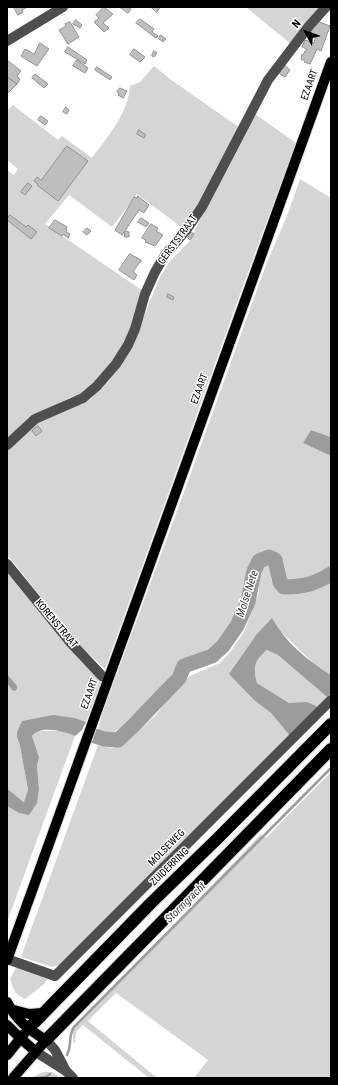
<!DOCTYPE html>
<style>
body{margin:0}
#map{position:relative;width:338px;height:1085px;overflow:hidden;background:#fff;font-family:"Roboto Condensed",sans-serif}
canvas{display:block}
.frame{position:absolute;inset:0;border:8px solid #000;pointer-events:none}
.north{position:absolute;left:286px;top:12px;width:40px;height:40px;-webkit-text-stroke:3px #fff;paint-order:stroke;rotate:311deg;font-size:11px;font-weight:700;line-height:16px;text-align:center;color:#000}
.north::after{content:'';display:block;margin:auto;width:14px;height:18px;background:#000;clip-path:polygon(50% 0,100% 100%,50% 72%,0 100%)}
</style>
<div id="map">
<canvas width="338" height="1085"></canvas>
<div class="frame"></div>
<div class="north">N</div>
</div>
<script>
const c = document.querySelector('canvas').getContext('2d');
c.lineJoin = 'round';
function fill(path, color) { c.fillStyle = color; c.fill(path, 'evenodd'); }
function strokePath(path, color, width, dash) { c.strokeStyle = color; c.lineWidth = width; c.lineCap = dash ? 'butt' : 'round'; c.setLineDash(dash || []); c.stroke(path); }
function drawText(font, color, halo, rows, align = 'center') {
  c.font = font + ' "Roboto Condensed",sans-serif'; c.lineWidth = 3; c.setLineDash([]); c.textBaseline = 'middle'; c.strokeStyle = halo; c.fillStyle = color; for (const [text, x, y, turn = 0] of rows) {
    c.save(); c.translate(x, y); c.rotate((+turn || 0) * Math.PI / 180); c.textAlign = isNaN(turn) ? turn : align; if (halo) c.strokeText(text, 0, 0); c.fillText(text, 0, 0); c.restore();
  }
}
fill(new Path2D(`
 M246 7H323L292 45Z
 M154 66 170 79 240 128 206 192 184 229 137 194 112 227 69 195 45 224 143 291 130 333 105 372 79 396 71 397 32 417 7 441V170L14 175 18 169 7 160V111L13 105 58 140 62 136 92 158C108 136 128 114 130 86L140 82Z
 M255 114 296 143 252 261 105 669 76 642 7 554V450L38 423 89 400 107 383 117 369 136 335 160 277 170 261 189 242 225 169Z
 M300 179 331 198V437L311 430 303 443 331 456V569L325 572V569C312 576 300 581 285 580L279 559 271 553 260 555 255 561 246 578V589L241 606 230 627 216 645 182 662 148 702 122 726 111 734 103 735 97 733 102 714 180 503 266 265 287 216Z
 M267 563H269L272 567C264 596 299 596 317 589 322 587 327 584 331 581V675L314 664 279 630 230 674 254 700 271 713 290 736 211 816 189 835 60 965 52 967 21 957 98 745 112 748 124 744 155 716 182 682 190 676 220 663 231 651 245 630 259 592 258 580 263 568Z
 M7 570 77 657 102 682 86 722 75 718 22 721 17 732V737L20 746 28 791 25 802C18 798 14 793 7 789V683L12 690 10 677 7 674Z
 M267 650 278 655 327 697 318 707 289 703 257 683C253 667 254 661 267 650Z
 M44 731H64L75 736 7 922V806L19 813 39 789 37 766 39 757 32 736 35 732Z
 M331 772V1078H194L208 1060 116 993 88 1021 157 1078H149L83 1025 76 1032 75 1044 73 1041V1030L261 834 266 838Z
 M17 966 48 979 43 985 25 999C15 995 13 988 10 979Z
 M43 1072H52L62 1078H31Z`), '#d5d5d5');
fill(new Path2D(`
 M311 430 331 437V456L303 443Z
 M272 618C285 642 308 661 331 675V693L327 697 278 655 267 650C254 661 253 667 257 683L289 703 307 702 318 707 290 736 271 713 254 700 229 674 257 634Z
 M7 674 17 686V689L15 691 12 690 7 683Z
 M53 715 75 718 86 722 82 730 75 736C63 731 41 725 32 736L39 757 37 766 39 789 37 803 29 815 19 813 7 806V789C14 793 18 798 24 802L28 790 20 746 17 737V732L22 721Z`), '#9c9c9c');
strokePath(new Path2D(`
 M67 1055C73 1043 67 1039 74 1027L331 768
 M38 1078 46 1077 50 1074`), '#9c9c9c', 2.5);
strokePath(new Path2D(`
 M95 736 104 739 118 740 134 725 179 678 184 666 212 656 223 646 237 626 248 602 254 571 259 561 269 557 275 560 280 582 284 587C304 587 314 584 331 574`), '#9c9c9c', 15);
const building = new Path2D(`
 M14 7H27L22 10 23 12 18 15Z
 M104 7 113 14 103 23 109 28 104 32 94 22 99 18 96 15Z
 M120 7H128L131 9 128 13Z
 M151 7H160L157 12Z
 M140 19 154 29 152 32 158 36 156 38 136 23Z
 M76 20 82 25 80 28 73 24Z
 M317 21 330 26 321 51 317 49 310 64 304 62 305 61 301 59 302 54 303 55 305 51H306L307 49 302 47 305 40 314 43 316 35 312 34 310 37 308 36Z
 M70 22 79 37 68 44 59 30 66 26 65 24Z
 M161 35 166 39 163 42 159 39Z
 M40 43 49 49 37 66 21 56 25 49 34 54Z
 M68 47 87 60 85 64 65 52Z
 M134 49 145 57 140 62 130 55Z
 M154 51 157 53 154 57 152 56Z
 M7 60 21 71 17 76 20 79 17 84 7 77Z
 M77 60 88 68 85 73 73 66Z
 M283 64 290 70 285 77 277 72Z
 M97 67 112 77 110 80 95 70Z
 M35 74 48 84 44 88 32 78Z
 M7 77 17 84 7 94Z
 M120 88 127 91 123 98 118 95 119 93 117 92Z
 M66 107 69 110 67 114 63 112Z
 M41 116 48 121 45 125 38 120Z
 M139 130 146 135 144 138 137 134Z
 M67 146 88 161 58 201 37 185 38 184 34 181 37 177 41 180Z
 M28 183 32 186 25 195 21 192Z
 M138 196 149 205 144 213 139 210 122 235 115 230 134 197 137 198Z
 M10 215 26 227 28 225 37 232 31 239 7 220Z
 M141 218 149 223 146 227 138 222Z
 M55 220 67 227 66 232 70 234 68 238 63 234 62 236 49 228Z
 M151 224 158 228 156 231 163 235 155 246 145 242 146 240 142 238Z
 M87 228 91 231 87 235 83 232Z
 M125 231 129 232V237H125Z
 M191 232 194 234 190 240 188 238Z
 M130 254 141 260V262L139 263 133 272 137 275 134 280 119 270Z
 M168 294 174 297 173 300 167 297Z
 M38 426 42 431 36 436 32 431Z`);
fill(building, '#bebebe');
strokePath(building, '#929292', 1);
const major = new Path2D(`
 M7 960 331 62
 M7 1002C16 1020 29 1030 46 1040L13 1078
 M10 1009 29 1014 43 1013
 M7 1025 18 1036 36 1052
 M7 1055 24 1034`);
const highway = new Path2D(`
 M28 1029 152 902 217 839 331 724
 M46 1040 331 749`);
strokePath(major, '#dbdbdb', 12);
strokePath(highway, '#dbdbdb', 14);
strokePath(new Path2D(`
 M7 41 63 7
 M7 445 35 419 83 398 97 386 116 364 128 345 135 329 145 294 155 272 165 255 187 229 202 207 268 80 309 26 326 7
 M7 564 71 643 102 676 108 679
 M7 959 55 976 331 700
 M46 1040 55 1050 66 1071
 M36 1052 66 1071 73 1078`), '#4e4e4e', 10);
strokePath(major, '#000', 10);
strokePath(highway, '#000', 12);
drawText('10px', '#000', '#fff', [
 ["EZAART",310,85,-70],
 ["GERSTSTRAAT",178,240,-54],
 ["EZAART",200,389,-70],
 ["KORENSTRAAT",56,624,50],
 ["EZAART",90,694,-70],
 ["MOLSEWEG",167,848,-45],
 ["ZUIDERRING",170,867,-44]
]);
drawText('italic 11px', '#3d3d3d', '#fff', [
 ["Molse Nete",248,594,-72],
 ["Stormgracht",186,903,-45]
]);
</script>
